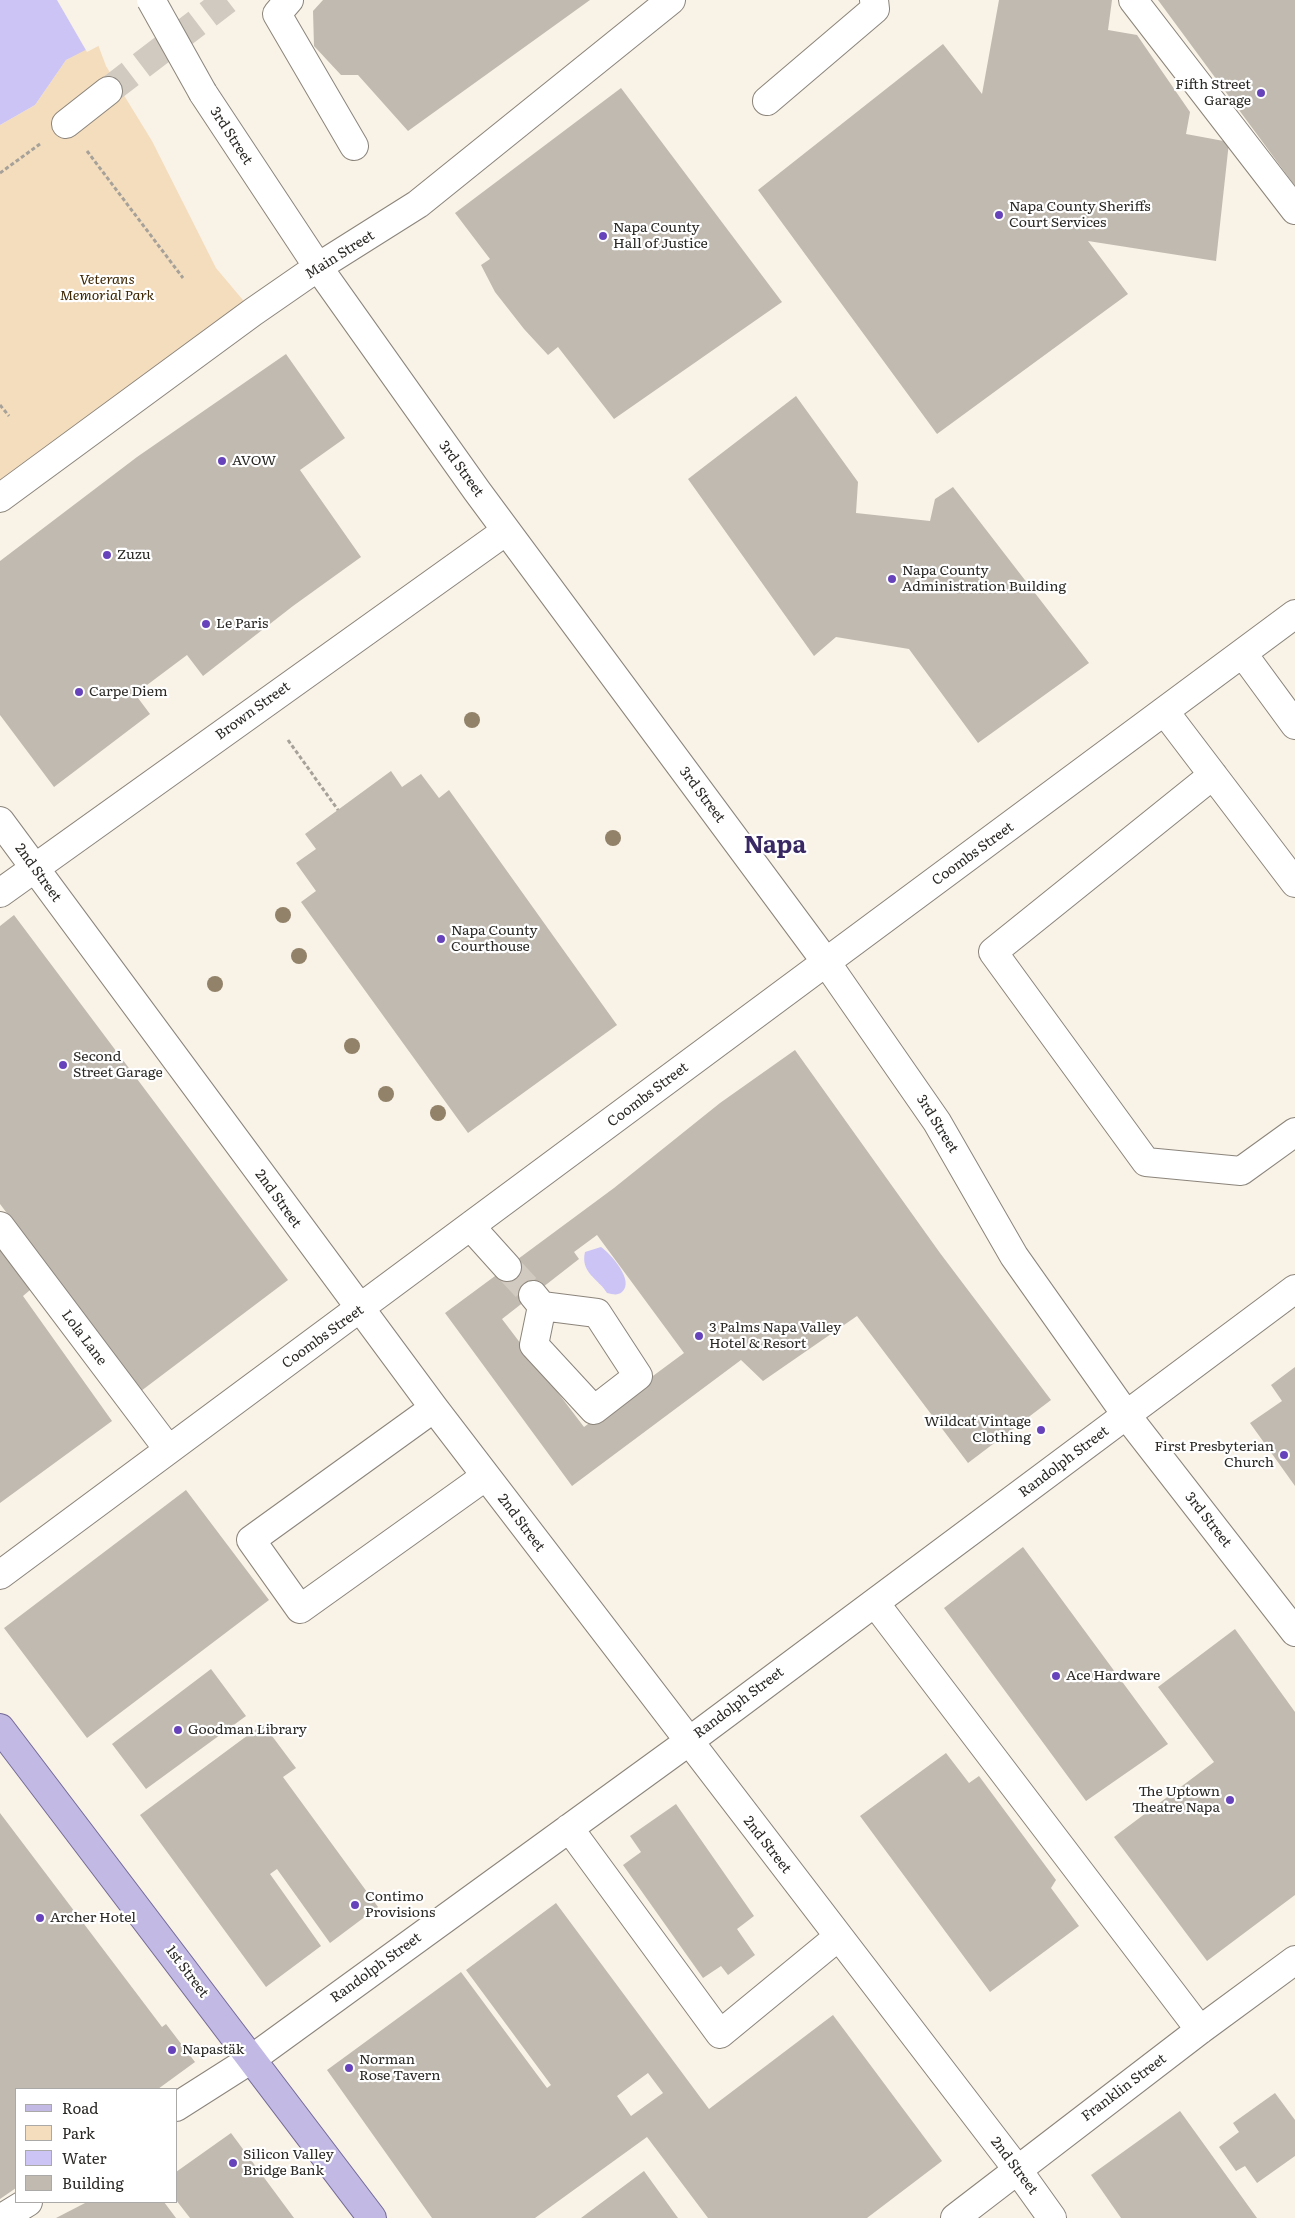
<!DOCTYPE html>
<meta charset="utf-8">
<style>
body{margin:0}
#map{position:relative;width:1295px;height:2218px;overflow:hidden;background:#f9f2e7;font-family:Literata,serif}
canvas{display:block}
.legend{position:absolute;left:15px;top:2088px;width:162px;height:115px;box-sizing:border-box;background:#fff;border:1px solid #aaa9a8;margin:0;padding:6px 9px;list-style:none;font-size:15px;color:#2b2925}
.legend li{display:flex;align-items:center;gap:10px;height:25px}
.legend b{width:25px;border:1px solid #aaa9a8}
</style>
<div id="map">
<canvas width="1295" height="2218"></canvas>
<ul class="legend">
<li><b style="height:6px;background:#c2bae5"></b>Road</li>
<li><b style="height:14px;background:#f4ddbd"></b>Park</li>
<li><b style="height:14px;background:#ccc4f5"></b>Water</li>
<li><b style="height:14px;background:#c1bab0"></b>Building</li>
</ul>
</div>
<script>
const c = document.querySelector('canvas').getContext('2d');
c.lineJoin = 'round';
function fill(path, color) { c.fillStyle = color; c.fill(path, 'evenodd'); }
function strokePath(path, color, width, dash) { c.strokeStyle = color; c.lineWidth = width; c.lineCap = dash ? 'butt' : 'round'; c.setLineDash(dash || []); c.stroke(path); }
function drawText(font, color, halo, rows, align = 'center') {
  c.font = font + ' Literata,serif'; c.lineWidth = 4.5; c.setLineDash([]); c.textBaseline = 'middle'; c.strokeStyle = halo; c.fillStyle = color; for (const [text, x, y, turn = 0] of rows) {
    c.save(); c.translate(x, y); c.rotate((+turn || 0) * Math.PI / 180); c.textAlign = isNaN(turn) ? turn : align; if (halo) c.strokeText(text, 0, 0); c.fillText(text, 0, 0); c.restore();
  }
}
fill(new Path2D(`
 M97 42 106 66 152 141 216 268 253 312 0 498V125L35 105 66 60Z`), '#f4ddbd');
fill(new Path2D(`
 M0 0H182L66 60 35 105 0 125Z
 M601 1247C611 1254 635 1281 622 1292 617 1296 613 1294 607 1293 599 1279 580 1273 585 1252Z`), '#ccc4f5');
fill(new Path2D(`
 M57 0H185L87 52Z`), '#f9f2e7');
fill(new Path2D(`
 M323 0H590L408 131 358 75H341L314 46 313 11Z
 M999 0H1112L1108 30 1137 35 1190 112 1186 134 1229 142 1216 261 1088 241 1128 294 937 434 758 190 943 44 982 94Z
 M1158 0H1295V186Z
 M621 88 782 302 614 419 558 347 548 355 524 329 495 292 481 265 490 259 455 213Z
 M286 354 345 438 300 470 361 557 293 606 203 676 187 655 135 694 150 714 54 787 0 715V561L137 457Z
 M796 396 858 482 856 513 930 521 935 499 953 487 1089 663 978 743 909 649 836 637 814 656 688 479Z
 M391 771 402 787 421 774 439 798 449 790 617 1025 468 1133 301 902 316 891 296 863 316 849 305 834Z
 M14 915 288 1280 141 1391 0 1204V926Z
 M795 1050 940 1253 1051 1400 968 1463 857 1316 763 1381 741 1360 572 1486 445 1313 614 1188 720 1103ZM597 1235 684 1353 584 1427 502 1319 579 1259 574 1252Z
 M0 1250 30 1290 23 1296 112 1421 0 1503Z
 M1295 1367V1486L1250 1423 1282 1401 1271 1385Z
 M186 1490 269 1600 87 1738 4 1628Z
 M1023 1547 1168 1744 1086 1801 944 1608Z
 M1235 1629 1295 1712V1895L1207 1961 1114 1837 1214 1762 1158 1687Z
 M211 1669 246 1716 146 1789 112 1744Z
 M263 1724 296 1768 283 1777 378 1907 330 1943 277 1869 270 1874 321 1946 266 1987 140 1815Z
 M946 1753 969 1783 979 1776 1056 1880 1051 1888 1079 1926 990 1992 860 1816Z
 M676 1804 754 1916 737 1929 755 1955 728 1975 721 1966 703 1978 623 1865 641 1852 630 1836Z
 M0 1813 162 2027 166 2024 195 2062 158 2089H16V2188L0 2199Z
 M556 1903 709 2109 833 2015 942 2161 867 2218H708L647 2137 535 2218H432L327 2070 461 1972 547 2088 551 2085 466 1970ZM648 2073 663 2093 631 2116 617 2096Z
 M1275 2093 1295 2120V2156L1257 2183 1245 2166 1236 2171 1219 2147 1239 2132 1233 2123Z
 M1180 2111 1257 2218H1121L1091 2175Z
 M231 2133 294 2218H190L176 2200V2172Z
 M644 2171 678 2218H581Z
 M87 2202H164L176 2218H56Z`), '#c1bab0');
strokePath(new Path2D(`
 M108 91 227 0
 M507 1267 533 1295`), '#d0cac0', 28, [28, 14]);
const minor = new Path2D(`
 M289 0 277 14 354 146
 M1133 0 1295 210
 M203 93 318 267 477 491 826 962 937 1122 1014 1256 1127 1416 1295 1632
 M767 101 875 9 874 0
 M66 124 108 91
 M0 498 253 312 318 267 418 204 671 0
 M1243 654 1295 725
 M1165 712 1295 883
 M1213 775 993 952 1146 1162 1241 1171 1295 1132
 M0 821 434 1408 1017 2169 1052 2218
 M0 893 506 531
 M0 1226 168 1449
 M471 1227 507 1267
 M533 1295 542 1306 597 1313 638 1376 594 1410 534 1345 542 1306
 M434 1408 251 1540 300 1609 486 1476
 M0 1575 1295 614
 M875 1603 1200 2030
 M569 1828 720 2034 838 1937
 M176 2107 253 2058 688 1742 1295 1289
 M2 2218 28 2202
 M955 2218 1200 2030 1295 1960`);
const major = new Path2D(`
 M0 1728 372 2218`);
strokePath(minor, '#8b847b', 30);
strokePath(major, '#736996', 30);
strokePath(new Path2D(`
 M87 151 183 278
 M0 173 40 144
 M0 405 9 416
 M288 740 338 810`), '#a6a199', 3, [4, 2.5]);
strokePath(minor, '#fff', 28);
strokePath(major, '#c2bae5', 28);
const minorBridge = new Path2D(`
 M151 0 203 93`);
strokePath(minorBridge, '#8b847b', 30, []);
strokePath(minorBridge, '#fff', 28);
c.fillStyle = '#918269';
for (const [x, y] of [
 [472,720],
 [613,838],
 [283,915],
 [299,956],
 [215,984],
 [352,1046],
 [386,1094],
 [438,1113]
]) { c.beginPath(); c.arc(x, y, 8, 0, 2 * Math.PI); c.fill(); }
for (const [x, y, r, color] of [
 [1261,93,5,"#6743bb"],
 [999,215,5,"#6743bb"],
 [603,236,5,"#6743bb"],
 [222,461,5,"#6743bb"],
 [107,555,5,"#6743bb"],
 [892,579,5,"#6743bb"],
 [206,624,5,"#6743bb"],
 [79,692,5,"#6743bb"],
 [441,939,5,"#6743bb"],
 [63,1065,5,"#6743bb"],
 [699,1336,5,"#6743bb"],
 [1041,1430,5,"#6743bb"],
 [1284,1455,5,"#6743bb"],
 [1056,1676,5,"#6743bb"],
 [178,1730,5,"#6743bb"],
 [1230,1800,5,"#6743bb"],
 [355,1905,5,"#6743bb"],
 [40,1918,5,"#6743bb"],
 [172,2050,5,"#6743bb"],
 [349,2068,5,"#6743bb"],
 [233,2163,5,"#6743bb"]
]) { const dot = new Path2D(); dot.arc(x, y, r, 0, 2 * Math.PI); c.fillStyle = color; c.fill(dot); strokePath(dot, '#fff', 2); }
drawText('14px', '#2b2925', '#fff', [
 ["Fifth Street",1251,85,"right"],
 ["Garage",1251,101,"right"],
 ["Napa County Sheriffs",1009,207],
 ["Court Services",1009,223],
 ["Napa County",613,228],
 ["Hall of Justice",613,244],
 ["AVOW",232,461],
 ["Zuzu",117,555],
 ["Napa County",902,571],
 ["Administration Building",902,587],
 ["Le Paris",216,624],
 ["Carpe Diem",89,692],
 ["Napa County",451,931],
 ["Courthouse",451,947],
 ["Second",73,1057],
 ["Street Garage",73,1073],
 ["3 Palms Napa Valley",709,1328],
 ["Hotel & Resort",709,1344],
 ["Wildcat Vintage",1031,1422,"right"],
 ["Clothing",1031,1438,"right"],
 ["First Presbyterian",1274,1447,"right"],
 ["Church",1274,1463,"right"],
 ["Ace Hardware",1066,1676],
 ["Goodman Library",188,1730],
 ["The Uptown",1220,1792,"right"],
 ["Theatre Napa",1220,1808,"right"],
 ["Contimo",365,1897],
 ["Provisions",365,1913],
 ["Archer Hotel",50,1918],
 ["Napastäk",182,2050],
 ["Norman",359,2060],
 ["Rose Tavern",359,2076],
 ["Silicon Valley",243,2155],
 ["Bridge Bank",243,2171]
], 'left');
drawText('14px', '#2b2925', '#fff', [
 ["3rd Street",231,136,57],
 ["Main Street",340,255,-32],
 ["3rd Street",461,469,54],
 ["Brown Street",253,711,-36],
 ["3rd Street",702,795,53],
 ["Coombs Street",973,854,-36],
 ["2nd Street",38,873,54],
 ["Coombs Street",648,1095,-37],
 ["3rd Street",937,1124,58],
 ["2nd Street",278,1199,54],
 ["Coombs Street",323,1337,-36],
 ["Lola Lane",84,1338,53],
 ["Randolph Street",1064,1462,-37],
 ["3rd Street",1208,1520,52],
 ["2nd Street",521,1523,53],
 ["Randolph Street",739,1703,-37],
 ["2nd Street",767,1845,52],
 ["Randolph Street",376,1968,-36],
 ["1st Street",187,1972,53],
 ["Franklin Street",1124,2088,-37],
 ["2nd Street",1014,2166,53]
]);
drawText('italic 14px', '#3c2602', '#fff', [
 ["Veterans",107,280],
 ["Memorial Park",107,296]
]);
drawText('bold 24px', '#382863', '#fff', [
 ["Napa",775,846]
]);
</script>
